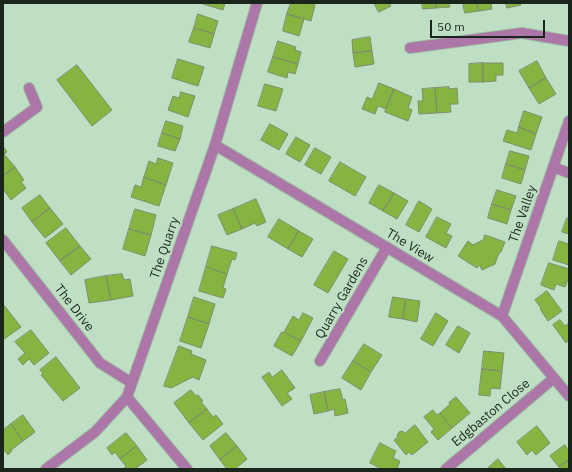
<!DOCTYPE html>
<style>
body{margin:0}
#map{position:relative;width:572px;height:472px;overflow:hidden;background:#bedfc3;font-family:"IBM Plex Sans",sans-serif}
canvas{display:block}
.frame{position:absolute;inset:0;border:4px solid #1a261b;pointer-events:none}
.scale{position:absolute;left:430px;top:20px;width:115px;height:18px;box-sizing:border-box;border:2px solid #1a261b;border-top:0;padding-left:5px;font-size:12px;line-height:14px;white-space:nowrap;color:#1a261b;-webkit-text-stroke:3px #bedfc3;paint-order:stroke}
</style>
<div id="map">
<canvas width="572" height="472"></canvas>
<div class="frame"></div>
<div class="scale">50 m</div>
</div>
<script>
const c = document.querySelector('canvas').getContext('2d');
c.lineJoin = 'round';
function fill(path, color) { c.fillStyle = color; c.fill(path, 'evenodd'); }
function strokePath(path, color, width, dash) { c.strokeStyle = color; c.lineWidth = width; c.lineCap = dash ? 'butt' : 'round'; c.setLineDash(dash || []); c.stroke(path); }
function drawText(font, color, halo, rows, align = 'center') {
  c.font = font + ' "IBM Plex Sans",sans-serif'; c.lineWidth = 4; c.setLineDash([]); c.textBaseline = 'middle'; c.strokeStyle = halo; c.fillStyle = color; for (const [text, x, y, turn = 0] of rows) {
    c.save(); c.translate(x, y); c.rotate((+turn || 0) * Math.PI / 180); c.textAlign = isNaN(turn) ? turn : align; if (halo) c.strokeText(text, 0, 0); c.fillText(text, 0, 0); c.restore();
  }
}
const building = new Path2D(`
 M203 3H225L223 10 203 4Z
 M291 3H308L315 5 311 21 287 14Z
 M374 3H389L391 6 379 12Z
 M422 3H436V8L423 9Z
 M436 3H449L450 7 436 8Z
 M463 3H477L479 11 465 13Z
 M477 3H491L492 9 479 11Z
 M506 3H520L521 5 507 8Z
 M198 14 218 21 214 34 194 28Z
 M287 14 304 19 299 36 283 31Z
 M194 28 214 34 210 48 189 42Z
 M370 37 372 51 353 53 352 40Z
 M278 41 296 47 295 50 301 52 298 64 273 57Z
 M372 51 374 64 355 67 353 53Z
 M273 57 298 64 295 74 288 72 287 78 268 72Z
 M178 59 204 67 198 86 172 78Z
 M537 61 546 78 529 88 519 71Z
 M483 63V82H469V64Z
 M483 63H503V75H496V81L483 82Z
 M77 65 112 110 92 126 57 80Z
 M546 78 556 94 539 104 529 88Z
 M379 83 394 89 386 109 378 106 375 114 362 109 367 97 372 99Z
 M265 84 283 89 276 111 258 106Z
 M449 87V89L457 88 458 104H450L451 112 437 113 435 88Z
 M435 88 437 113 419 114 418 101H423L422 89Z
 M394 89 412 97 408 108 412 110 408 121 385 112Z
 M181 92 195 96 188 117 168 110 173 96 179 98Z
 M524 111 542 117 536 134 519 127Z
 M166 121 183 126 180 139 162 133Z
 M270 124 288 134 279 150 261 140Z
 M519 127 536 134 531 150 503 141 507 130 517 133Z
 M162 133 180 139 175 151 158 146Z
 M296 137 310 145 300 162 286 154Z
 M3 146 7 152 4 154 15 167 3 176Z
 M315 148 331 157 321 174 305 165Z
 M510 151 529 156 525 170 506 164Z
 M158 158 173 163 166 185 144 177 149 161 156 164Z
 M340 162 366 177 355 196 329 181Z
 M506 164 525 170 521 184 502 178Z
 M15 167 24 180 21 182 26 188 11 200 3 189V176Z
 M144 177 166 185 159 206 131 197 135 185 141 187Z
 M379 185 394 193 383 211 369 203Z
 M497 190 516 196 511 210 492 204Z
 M394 193 408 201 397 219 383 211Z
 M40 195 50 208 32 222 22 208Z
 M256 199 266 222 257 226 255 223 242 229 233 209Z
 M419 201 432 209 419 232 406 225Z
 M492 204 511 210 507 224 488 218Z
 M50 208 63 224 45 238 32 222Z
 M135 209 156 215 151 235 129 229Z
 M233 209 242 229 227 235 218 215Z
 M437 217 451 224 446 233 452 236 446 248 426 237Z
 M567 218 569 219V234L562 232Z
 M279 219 299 231 288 249 268 237Z
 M66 228 80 246 60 261 46 243Z
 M129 229 151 235 145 256 123 249Z
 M299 231 313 239 302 257 288 249Z
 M485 235 505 242 501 252 499 253 495 264 482 270 480 265 477 268 458 256 468 241 473 245 483 240Z
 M559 241 569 244V265L553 260Z
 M80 246 91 259 71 275 60 261Z
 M212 246 237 253 235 260 232 259 227 274 206 267Z
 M334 251 348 259 328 293 314 285Z
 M549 263 569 269V277L565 287 556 284 554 290 541 285Z
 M206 267 227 274 223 288 226 289 223 298 199 291Z
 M122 274 124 280 130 279 133 296 111 300 106 276Z
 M106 276 111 300 89 303 85 280Z
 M547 291 562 311 548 321 540 309 541 308 535 300Z
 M194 297 215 304 209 324 188 317Z
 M393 297 406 299 403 319 389 317Z
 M406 299 420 301 417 322 403 319Z
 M3 304 21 327 4 339 3 337Z
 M303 313 313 318 301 341 284 332 293 316 299 320Z
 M436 313 448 321 433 346 421 339Z
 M188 317 209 324 201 348 180 341Z
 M560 320 565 326 569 323V340L566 343 553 325Z
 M458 326 470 333 459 353 446 345Z
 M31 330 49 353 34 365 29 359 23 365 18 359 25 353 15 342Z
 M282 332 283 333 284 332 301 341 292 356 274 346Z
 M364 344 382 355 371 372 353 361Z
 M179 346 192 351 191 354 206 360 199 380 193 377 171 388 164 386Z
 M484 351 504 353 502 371 482 369Z
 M56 357 80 388 63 401 41 375 43 373 40 370Z
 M353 361 371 372 361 390 342 378Z
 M482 369 502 371 500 389 491 388 490 396 479 395Z
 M282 370 295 388 287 393 292 399 282 406 262 377 269 372 272 377Z
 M340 389 343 400 345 399 348 413 335 416 334 409 328 411 324 392Z
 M191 390 196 396 198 395 203 401 201 402 207 409 189 423 174 403Z
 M324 392 328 411 314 414 310 395Z
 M456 397 470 413 452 428 440 413 450 404 449 403Z
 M207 409 213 417 216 415 223 424 203 440 189 423Z
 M433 410 437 415 440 413 452 428 438 440 431 432 434 429 424 417Z
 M23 415 35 432 23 441 11 424Z
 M11 424 23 441 11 450 12 451 8 455 3 449V430Z
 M415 425 428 442 412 455 409 452 406 455 394 440 398 437 397 435 399 432 402 431 405 433Z
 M537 426 550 443 536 455 532 450 527 455 517 442Z
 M126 433 137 446 120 459 115 452 112 455 107 448Z
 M226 433 237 446 220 460 210 446Z
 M380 443 396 451 393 458 400 461 397 469H382L370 463Z
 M565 445 569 451V460L559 467 550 456Z
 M137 446 147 460 135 469H123L126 466 120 459Z
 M237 446 247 459 235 469H227L220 460Z
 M498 459 506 469H487Z
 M569 460V469H560L559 467Z`);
fill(building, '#85b440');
strokePath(building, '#7e8e6c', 1);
const minor = new Path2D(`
 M410 48 522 33 569 41
 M3 132 37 107 29 88
 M215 145 502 316 569 396
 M553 167 569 173
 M3 240 100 363 132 383
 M502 316 569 121
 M320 361 387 247
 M127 397 187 469
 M46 469 95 432 127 397 215 145 257 3
 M446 469 554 378`);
strokePath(minor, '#9dbaa1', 12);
strokePath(minor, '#ac76a8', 10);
drawText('13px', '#1a261b', '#bedfc3', [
 ["The Valley",523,214,-71],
 ["The View",410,246,31],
 ["The Quarry",165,248,-71],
 ["Quarry Gardens",342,298,-60],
 ["The Drive",74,308,52],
 ["Edgbaston Close",491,413,-40]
]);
</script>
